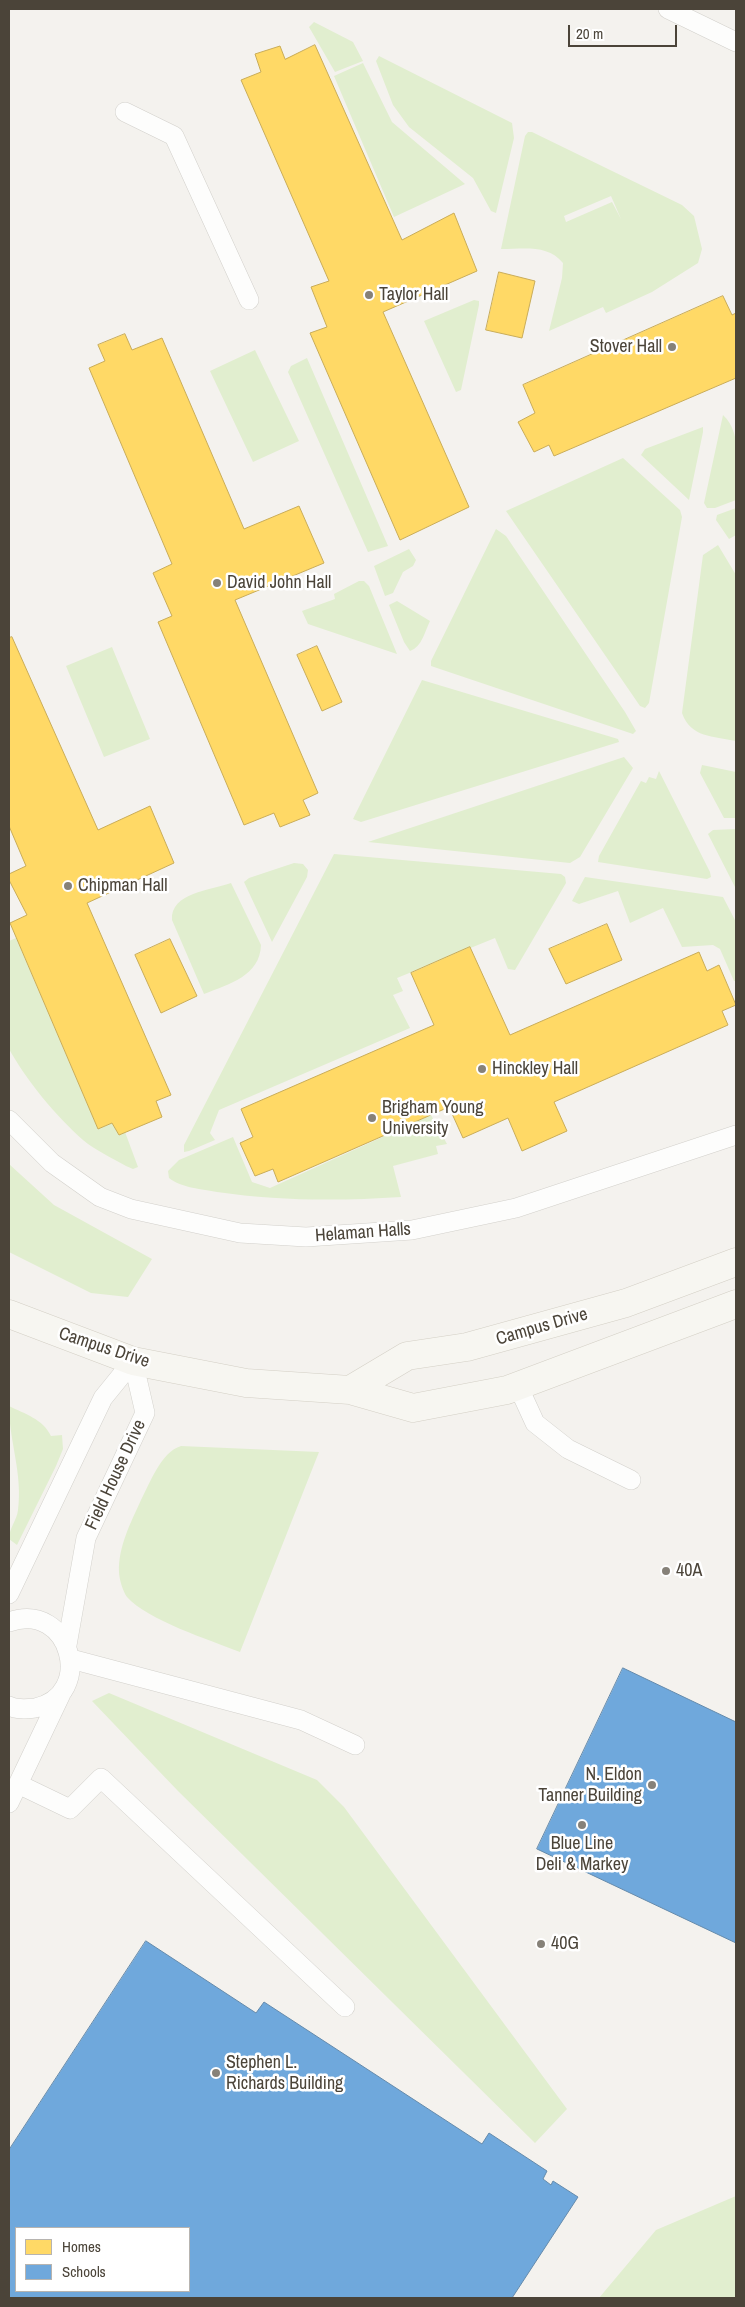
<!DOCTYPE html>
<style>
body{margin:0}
#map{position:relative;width:745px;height:2307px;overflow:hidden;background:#f4f2ee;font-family:"Archivo Narrow",sans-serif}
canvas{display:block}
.frame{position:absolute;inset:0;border:10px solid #4b4439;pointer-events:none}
.legend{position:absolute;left:15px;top:2227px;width:175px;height:65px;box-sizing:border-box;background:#fff;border:1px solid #b7b4b0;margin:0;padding:6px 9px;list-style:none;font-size:15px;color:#4b4439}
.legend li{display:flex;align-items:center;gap:10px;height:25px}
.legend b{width:25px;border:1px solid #b7b4b0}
.scale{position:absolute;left:568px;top:25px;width:109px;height:22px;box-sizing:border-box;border:2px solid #4b4439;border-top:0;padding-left:6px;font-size:15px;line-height:18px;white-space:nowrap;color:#4b4439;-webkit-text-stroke:4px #fff;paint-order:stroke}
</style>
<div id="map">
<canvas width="745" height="2307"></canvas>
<div class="frame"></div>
<ul class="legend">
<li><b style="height:14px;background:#ffd966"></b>Homes</li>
<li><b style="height:14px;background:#6fa8dc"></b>Schools</li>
</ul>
<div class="scale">20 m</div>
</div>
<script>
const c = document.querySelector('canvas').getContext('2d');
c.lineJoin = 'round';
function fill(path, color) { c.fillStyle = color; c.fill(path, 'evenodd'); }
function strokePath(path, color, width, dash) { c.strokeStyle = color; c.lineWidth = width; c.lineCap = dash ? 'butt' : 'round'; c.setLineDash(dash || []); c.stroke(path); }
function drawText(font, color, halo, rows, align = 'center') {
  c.font = font + ' "Archivo Narrow",sans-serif'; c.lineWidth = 5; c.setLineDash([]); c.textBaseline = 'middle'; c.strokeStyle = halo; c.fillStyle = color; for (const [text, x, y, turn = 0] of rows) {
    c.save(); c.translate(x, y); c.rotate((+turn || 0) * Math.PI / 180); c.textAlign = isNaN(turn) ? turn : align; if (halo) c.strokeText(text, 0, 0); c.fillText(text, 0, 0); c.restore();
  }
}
fill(new Path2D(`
 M314 22 353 42 363 61 335 72 309 27Z
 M379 56 512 123 514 138 496 213 491 211 473 178 409 127 393 105 376 61Z
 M363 63 392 122 465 184 394 217 334 76Z
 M528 132H532L682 205 694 216 702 249 698 263 652 292 606 313 603 307 549 331 562 278 563 263C548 244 524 249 501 249L525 136ZM611 196 621 219 612 202 566 222 564 216Z
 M474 300 479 301V305L461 390 456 392 424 321Z
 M255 350 299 441 253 462 210 371Z
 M307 358 388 546 368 552 288 372 291 366Z
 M723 415C744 434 736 475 736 500L715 508H707L704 503Z
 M703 427V432L689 500 641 455 645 449Z
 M623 458 680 510 682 517 649 703 645 708 640 706 506 511Z
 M736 508V535L729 539 716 520 717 515Z
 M496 529 506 536 625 712 636 731 633 734 431 666V661Z
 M718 545 736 575V741C713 736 691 738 682 713L703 555Z
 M409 549 416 560 413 566 403 572 393 593 385 596 374 566Z
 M359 581H364L369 586 397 654 308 624 302 611 335 599 334 594Z
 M397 601 430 621C425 631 422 647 410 651L404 642 389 605Z
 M112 647 150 739 104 757 66 666Z
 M422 680 618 739 619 742 361 822 353 819Z
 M624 757 633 768 580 857 570 863 368 842Z
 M702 765 736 772V818H724L700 773Z
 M659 771 710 872 711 877 707 879 598 862 599 856 641 781 646 783 649 777 656 779Z
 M736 829V889L708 834 713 830Z
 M334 854 561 874 565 877 566 883 515 970 508 969 495 938 397 978 403 991 393 995 410 1028 219 1110 210 1133 215 1140 189 1151 184 1152V1145Z
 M294 863 303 864 308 870 307 877 272 942 244 882 249 878Z
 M585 877 723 897 736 922V981H734L720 949 713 945 682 947 663 908 630 923 618 891 579 904 572 901Z
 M231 883 261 945C260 976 229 984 204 994L172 920C170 893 211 890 231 883Z
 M16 938 98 1129 112 1123 119 1135 125 1132 138 1167 133 1169 126 1166C112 1158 95 1150 83 1140 55 1115 27 1081 9 1049V941Z
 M431 1115 447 1144 436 1146 438 1154 393 1166 401 1197C339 1201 278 1201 217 1192 203 1189 181 1188 169 1178L168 1171 179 1160 233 1137 252 1182 270 1188Z
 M9 1164 54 1205 152 1259 128 1297 91 1293 9 1252Z
 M9 1406C25 1414 43 1419 51 1436L62 1435 63 1449 56 1466 17 1545 9 1539C9 1528 17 1520 18 1510 23 1474 9 1441 9 1406Z
 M181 1446 319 1452 240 1652C210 1640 147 1620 127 1597 123 1592 119 1578 119 1572 118 1547 131 1522 141 1500 150 1483 161 1452 181 1446Z
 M109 1693 317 1780 344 1807 567 2109 535 2143 178 1791 92 1701Z
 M736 2196V2298H599L656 2230Z`), '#e1eecf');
const homes = new Path2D(`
 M315 45 402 240 454 213 477 271 383 312 469 507 400 540 310 333 327 327 311 287 329 281 241 80 261 72 255 54 280 46 285 59Z
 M499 272 535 281 522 338 486 330Z
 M723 296 732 315 736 313V378L554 456 549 445 534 452 518 422 535 413 523 385Z
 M125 334 132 350 162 338 244 529 299 506 324 563 235 600 318 793 303 800 310 815 280 827 274 813 244 825 158 622 172 616 153 573 172 564 89 368 105 361 98 345Z
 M12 637 98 830 150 806 174 863 87 903 171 1095 156 1101 162 1117 119 1135 112 1123 98 1129 10 923 27 915 9 880V874L26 866 9 826V638Z
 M317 646 342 702 322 711 297 655Z
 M607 924 622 960 566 984 549 949Z
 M170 939 197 996 161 1013 135 955Z
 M470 947 510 1035 699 952 707 971 719 965 736 1005 722 1011 728 1025 554 1102 567 1131 522 1151 508 1118 463 1138 449 1107 278 1182 273 1169 255 1176 240 1143 253 1137 241 1109 434 1025 411 973Z`);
fill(homes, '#ffd966');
strokePath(homes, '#c9ac58', 1);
const schools = new Path2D(`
 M623 1668 736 1722V1943L537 1849Z
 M146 1941 256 2013 264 2002 482 2144 489 2133 547 2171 543 2179 551 2185 553 2181 578 2197 512 2298H9V2150ZM16 2228H189V2291H16Z`);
fill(schools, '#6fa8dc');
strokePath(schools, '#648aab', 1);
const service = new Path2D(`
 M668 9 736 42
 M125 112 174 136 249 300
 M9 1120 52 1163 100 1197 131 1209 240 1233 306 1237 412 1230 516 1208 736 1135
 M518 1386 535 1423 568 1449 631 1480
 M9 1594 103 1398 133 1361
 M9 1622C71 1600 96 1696 35 1708 26 1709 17 1710 9 1706
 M67 1645 86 1538 145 1413 133 1361
 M71 1659 301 1720 355 1745
 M18 1784 70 1809 101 1778 345 2007
 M9 1803 61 1694`);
const secondary = new Path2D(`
 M9 1314 133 1361 246 1383 350 1390 413 1408 507 1390 736 1304
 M350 1390 407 1356 467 1347 626 1303 736 1262`);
strokePath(service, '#d2d0cb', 20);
strokePath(secondary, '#d3cfc5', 29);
strokePath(service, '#fdfdfc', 19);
strokePath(secondary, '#f7f6f1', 28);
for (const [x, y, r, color] of [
 [369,295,5,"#868178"],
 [672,347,5,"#868178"],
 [217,583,5,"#868178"],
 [68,886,5,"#868178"],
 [482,1069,5,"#868178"],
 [372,1118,5,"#868178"],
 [666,1571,5,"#868178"],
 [652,1785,5,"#868178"],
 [582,1825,5,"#868178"],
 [541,1944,5,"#868178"],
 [216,2073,5,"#868178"]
]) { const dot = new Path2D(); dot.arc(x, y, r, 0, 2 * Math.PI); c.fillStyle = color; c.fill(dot); strokePath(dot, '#fff', 2); }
drawText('18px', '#4b4439', '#fff', [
 ["Taylor Hall",379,295],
 ["Stover Hall",662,347,"right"],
 ["David John Hall",227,583],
 ["Chipman Hall",78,886],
 ["Hinckley Hall",492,1069],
 ["Brigham Young",382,1108],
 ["University",382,1129],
 ["40A",676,1571],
 ["N. Eldon",642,1775,"right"],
 ["Tanner Building",642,1796,"right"],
 ["Blue Line",582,1844,"center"],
 ["Deli & Markey",582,1865,"center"],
 ["40G",551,1944],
 ["Stephen L.",226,2063],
 ["Richards Building",226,2084]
], 'left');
drawText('18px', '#4b4439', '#fff', [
 ["Helaman Halls",363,1233,-4],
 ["Campus Drive",542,1327,-16],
 ["Campus Drive",104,1348,18],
 ["Field House Drive",116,1475,-65]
]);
</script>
